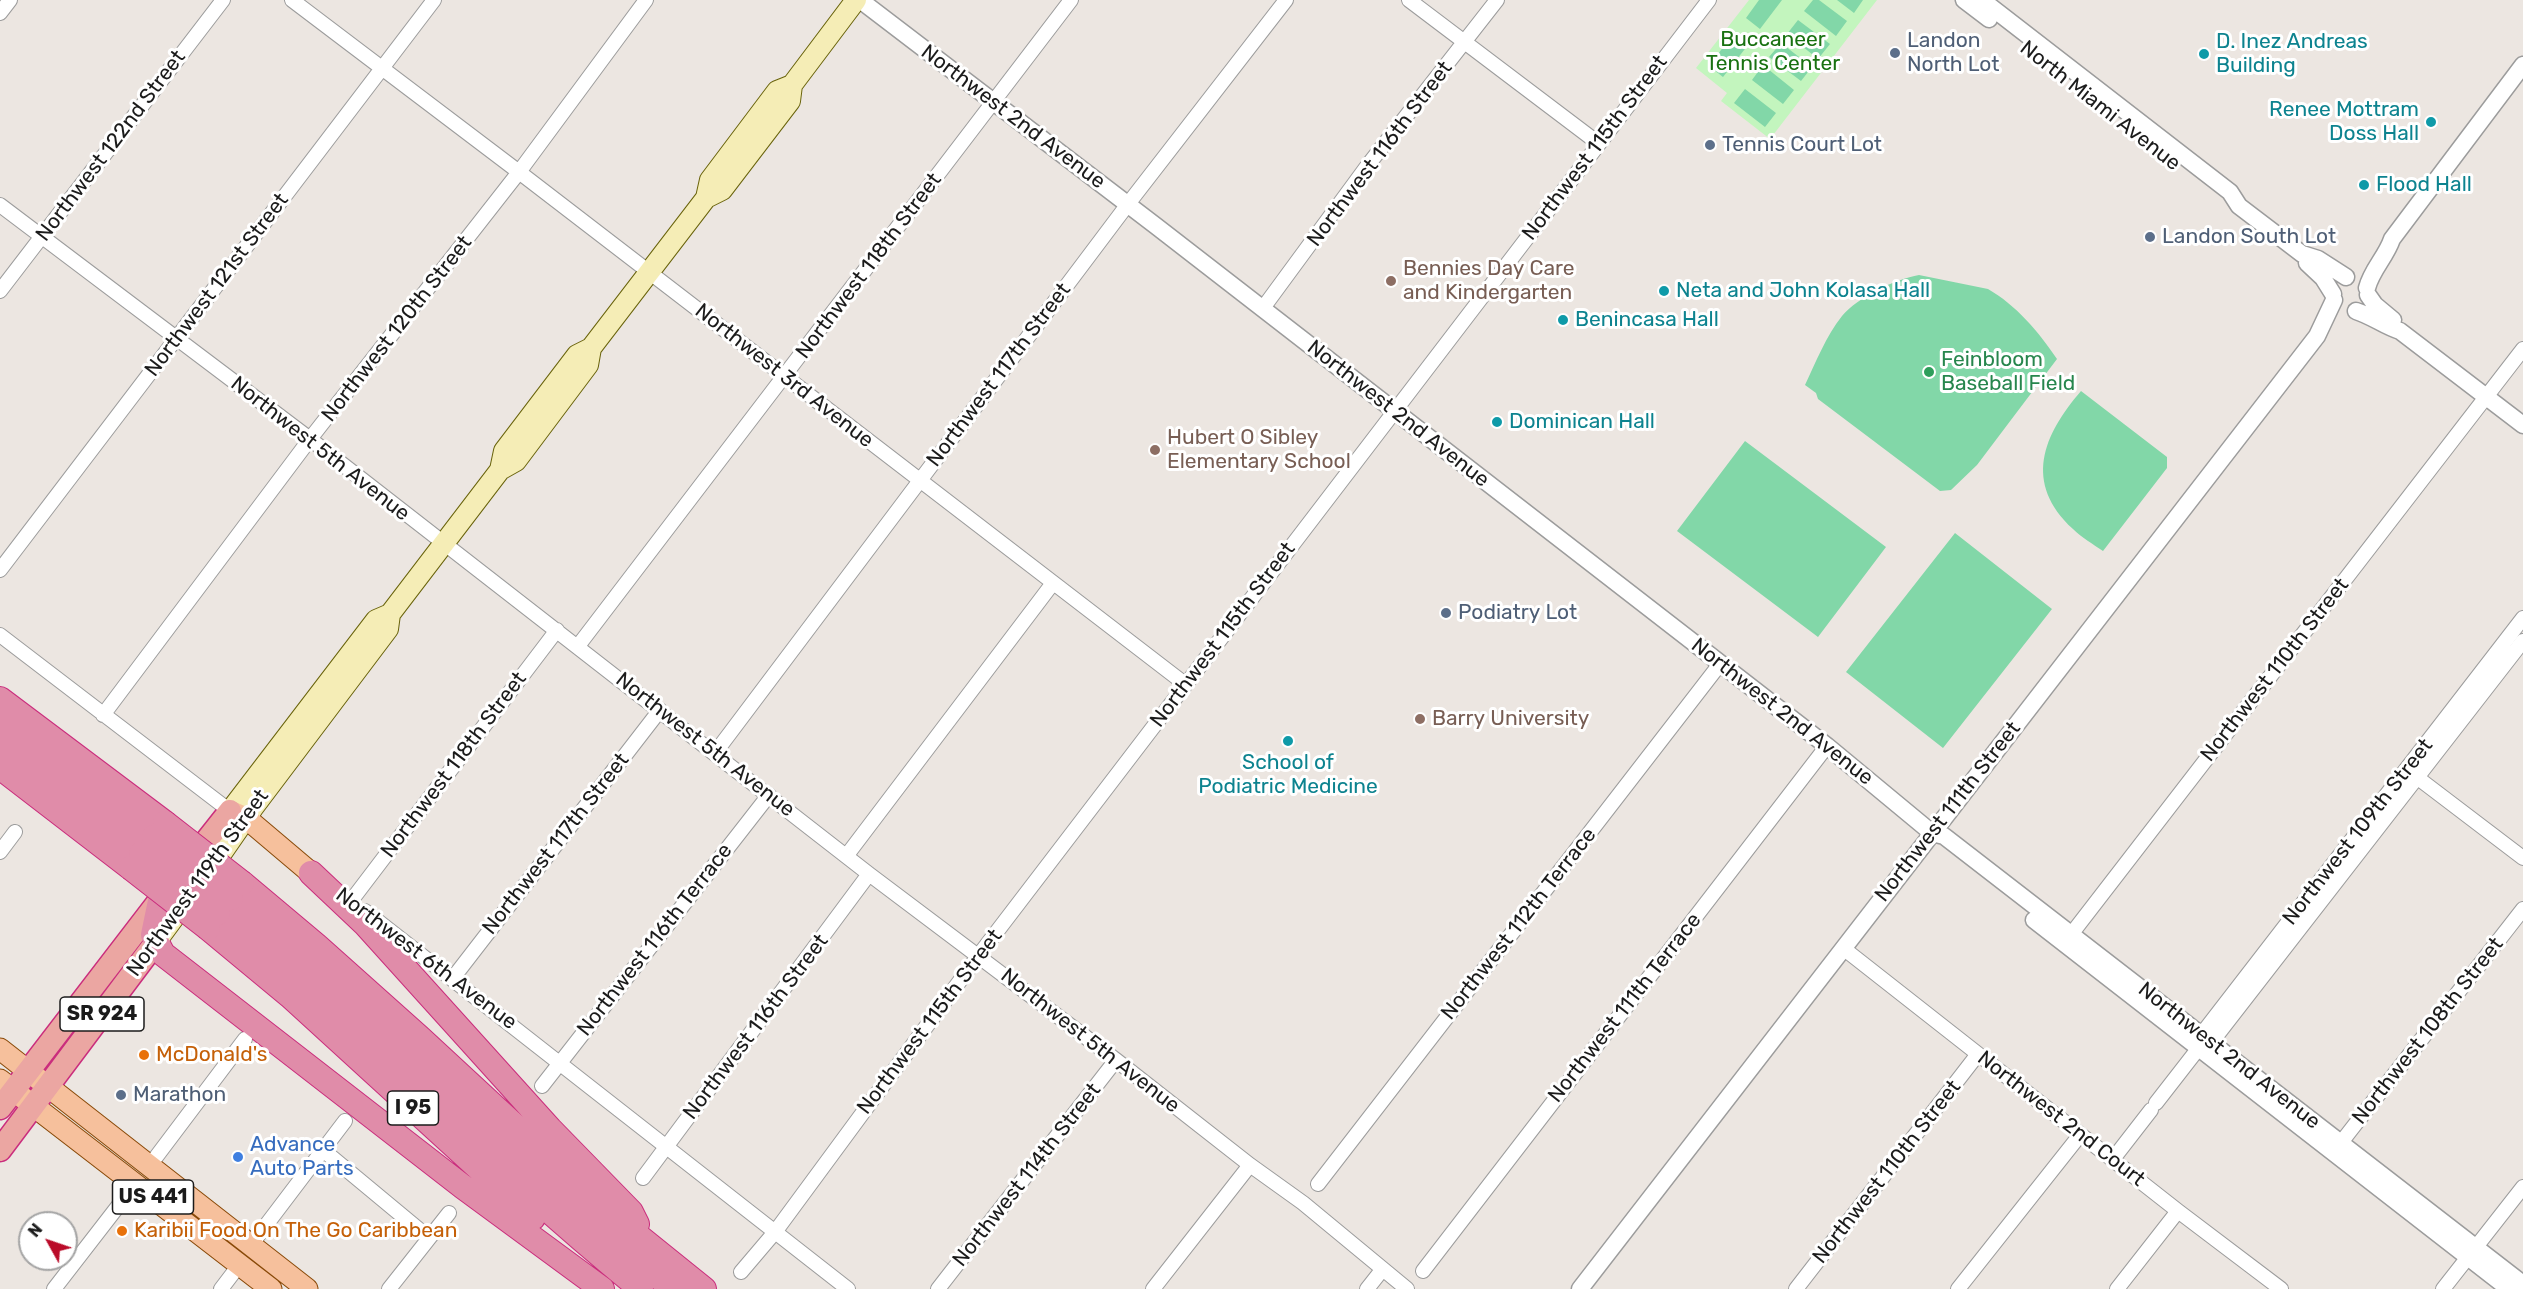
<!DOCTYPE html>
<style>
body{margin:0}
#map{position:relative;width:2523px;height:1289px;overflow:hidden;background:#ece6e1;font-family:Rubik,sans-serif}
canvas{display:block}
.north{position:absolute;left:18px;top:1211px;width:60px;height:60px;box-sizing:border-box;background:#fff;border:2px solid #a4a4a4;border-radius:50%;rotate:310deg;font-size:16px;font-weight:700;line-height:24px;text-align:center;color:#1b1b1b}
.north::after{content:'';display:block;margin:auto;width:21px;height:27px;background:#ba0b29;clip-path:polygon(50% 0,100% 100%,50% 72%,0 100%)}
</style>
<div id="map">
<canvas width="2523" height="1289"></canvas>
<div class="north">N</div>
</div>
<script>
const c = document.querySelector('canvas').getContext('2d');
c.lineJoin = 'round';
function fill(path, color) { c.fillStyle = color; c.fill(path, 'evenodd'); }
function strokePath(path, color, width, dash) { c.strokeStyle = color; c.lineWidth = width; c.lineCap = dash ? 'butt' : 'round'; c.setLineDash(dash || []); c.stroke(path); }
function drawText(font, color, halo, rows, align = 'center') {
  c.font = font + ' Rubik,sans-serif'; c.lineWidth = 6; c.setLineDash([]); c.textBaseline = 'middle'; c.strokeStyle = halo; c.fillStyle = color; for (const [text, x, y, turn = 0] of rows) {
    c.save(); c.translate(x, y); c.rotate((+turn || 0) * Math.PI / 180); c.textAlign = isNaN(turn) ? turn : align; if (halo) c.strokeText(text, 0, 0); c.fillText(text, 0, 0); c.restore();
  }
}
fill(new Path2D(`
 M1749 0H1877L1770 139 1721 101 1727 93 1696 68Z`), '#c3f5be');
fill(new Path2D(`
 M1759 0H1782L1760 29 1746 18Z
 M1813 0H1819L1847 21 1836 36 1804 11Z
 M1837 0H1863L1854 13Z
 M1798 20 1830 44 1818 59 1787 34Z
 M1733 34 1748 45 1723 77 1709 66Z
 M1781 43 1812 67 1801 81 1769 57Z
 M1763 65 1794 90 1783 104 1752 80Z
 M1745 89 1776 113 1765 127 1734 103Z
 M1919 275 1988 289C2016 305 2039 332 2057 359L1977 465 1951 490 1940 491 1818 399 1816 393 1805 385C1816 362 1826 336 1842 316 1858 297 1895 279 1919 275Z
 M2081 391 2167 457V468L2103 551C2093 544 2082 538 2073 529 2023 483 2043 435 2081 391Z
 M1745 441 1886 547 1818 637 1677 531Z
 M1955 533 2052 609 1943 748 1846 672Z`), '#82d7a8');
const minor = new Path2D(`
 M292 0 519 172 1185 684
 M1409 0 1598 143
 M0 13 10 0
 M0 205 310 439 869 874 1116 1060 1250 1165 1303 1203 1407 1289
 M0 291 223 0
 M1263 308 1368 165 1497 0
 M0 570 434 0
 M0 635 230 811
 M578 646 1071 0
 M103 715 310 439 519 172 646 0
 M715 753 1128 204 1286 0
 M2410 772 2523 858
 M0 852 15 832
 M847 855 1053 583
 M351 901 557 630
 M365 911 848 1289
 M2066 941 2523 349
 M1843 948 2178 1211 2281 1289
 M453 978 660 710
 M2203 1047 2211 1043 2523 641
 M542 1086 769 795
 M2156 1103 2198 1049 2201 1035 2523 618
 M2336 1149 2523 909
 M323 1150 429 1238
 M2113 1159 2151 1110
 M150 1165 245 1039
 M643 1178 869 874
 M1318 1184 1720 664
 M251 1245 345 1121
 M1423 1271 1827 746
 M741 1272 775 1232 979 955 1709 0
 M54 1289 136 1183
 M221 1289 240 1264
 M389 1289 449 1213
 M938 1289 1116 1060
 M1153 1289 1250 1165
 M1367 1289 1382 1270
 M1796 1289 1978 1054
 M1958 1289 2080 1135
 M2117 1289 2178 1211
 M2443 1289 2523 1187`);
const tertiary = new Path2D(`
 M860 0 1156 226 1827 746 1932 833 1944 836 2523 1284
 M1964 0 1989 19
 M1982 0 2230 192 2239 206 2302 254 2318 259 2346 277
 M2307 263 2323 278 2333 294
 M2367 288C2372 269 2386 257 2392 239L2523 65
 M2368 295 2375 305 2393 320
 M2356 311C2372 316 2384 326 2400 331L2523 425
 M2034 920 2509 1289
 M1580 1289 2317 336 2334 300`);
const secondary = new Path2D(`
 M706 198 710 180 777 91 792 85 856 0
 M500 470 516 461 588 365 591 348 706 198 722 190 790 101 792 85
 M230 811 376 620 390 614 500 470 504 451 577 355 591 348
 M208 873 253 808 388 629 390 614
 M156 942 190 896`);
const primary = new Path2D(`
 M230 811 246 818 311 873
 M0 1049 307 1289
 M0 1080 271 1289`);
const trunk = new Path2D(`
 M188 864 230 811
 M0 1108 162 897
 M0 1150 156 942`);
const motorway = new Path2D(`
 M0 699 165 823
 M3 722 154 837
 M0 745 141 854
 M0 767 131 868
 M311 873 365 924 550 1129 631 1212 637 1224
 M242 883 317 946 420 1038 606 1210 704 1289
 M231 898C383 1023 521 1164 673 1289
 M160 901 153 935 163 954 462 1186 602 1289
 M218 913C365 1032 494 1171 641 1289
 M208 928 290 996 533 1218`);
strokePath(minor, '#9c9c9c', 16);
strokePath(tertiary, '#9c9c9c', 19);
strokePath(secondary, '#69630b', 22);
strokePath(primary, '#894908', 23);
strokePath(trunk, '#ca2d7d', 25);
strokePath(motorway, '#ca2d7d', 26);
strokePath(minor, '#fff', 14);
strokePath(tertiary, '#fff', 16);
strokePath(secondary, '#f5edb6', 20);
strokePath(primary, '#f6c09c', 21);
strokePath(trunk, '#eba6a2', 22);
strokePath(motorway, '#e08ca9', 24);
const motorwayBridge = new Path2D(`
 M165 823 242 883
 M154 837 231 898
 M141 854 218 913
 M131 868 208 928`);
strokePath(motorwayBridge, '#ca2d7d', 26, []);
strokePath(motorwayBridge, '#e08ca9', 24);
for (const [x, y, r, color] of [
 [1895,53,6,"#5c6f8a"],
 [2204,54,6,"#0f9aa8"],
 [2431,122,6,"#0f9aa8"],
 [1710,145,6,"#5c6f8a"],
 [2364,185,6,"#0f9aa8"],
 [2150,237,6,"#5c6f8a"],
 [1391,281,6,"#8d6e63"],
 [1664,291,6,"#0f9aa8"],
 [1563,320,6,"#0f9aa8"],
 [1929,372,6,"#2e9e5b"],
 [1497,422,6,"#0f9aa8"],
 [1155,450,6,"#8d6e63"],
 [1446,613,6,"#5c6f8a"],
 [1420,719,6,"#8d6e63"],
 [1288,741,6,"#0f9aa8"],
 [144,1055,6,"#e8710a"],
 [121,1095,6,"#5c6f8a"],
 [238,1157,6,"#3f7fe0"],
 [122,1231,6,"#e8710a"]
]) { const dot = new Path2D(); dot.arc(x, y, r, 0, 2 * Math.PI); c.fillStyle = color; c.fill(dot); strokePath(dot, '#fff', 2); }
for (const [x, y, w] of [
 [102,1014,84],
 [413,1108,51],
 [153,1197,81]
]) { const box = new Path2D(); box.roundRect(x - w / 2, y - 17, w, 34, 4.5); c.fillStyle = '#fff'; c.fill(box); strokePath(box, '#1b1b1b', 1.5); }
drawText('bold 20px', '#1b1b1b', null, [
 ["SR 924",102,1014],
 ["I 95",413,1108],
 ["US 441",153,1197]
]);
drawText('21px', '#197111', '#fff', [
 ["Buccaneer",1773,40],
 ["Tennis Center",1773,64]
]);
drawText('21px', '#4e5e75', '#fff', [
 ["Landon",1907,41],
 ["North Lot",1907,65],
 ["Tennis Court Lot",1722,145],
 ["Landon South Lot",2162,237],
 ["Podiatry Lot",1458,613],
 ["Marathon",133,1095]
], 'left');
drawText('21px', '#0d838f', '#fff', [
 ["D. Inez Andreas",2216,42],
 ["Building",2216,66],
 ["Renee Mottram",2419,110,"right"],
 ["Doss Hall",2419,134,"right"],
 ["Flood Hall",2376,185],
 ["Neta and John Kolasa Hall",1676,291],
 ["Benincasa Hall",1575,320],
 ["Dominican Hall",1509,422],
 ["School of",1288,763,"center"],
 ["Podiatric Medicine",1288,787,"center"]
], 'left');
drawText('21px', '#1b1b1b', '#fff', [
 ["North Miami Avenue",2100,106,38],
 ["Northwest 2nd Avenue",1013,117,37],
 ["Northwest 122nd Street",111,146,-53],
 ["Northwest 115th Street",1595,148,-53],
 ["Northwest 116th Street",1380,154,-53],
 ["Northwest 118th Street",869,266,-53],
 ["Northwest 121st Street",217,285,-53],
 ["Northwest 120th Street",397,329,-52],
 ["Northwest 117th Street",999,375,-53],
 ["Northwest 3rd Avenue",784,376,38],
 ["Northwest 2nd Avenue",1398,414,38],
 ["Northwest 5th Avenue",320,449,38],
 ["Northwest 115th Street",1223,635,-53],
 ["Northwest 110th Street",2275,670,-52],
 ["Northwest 2nd Avenue",1782,712,38],
 ["Northwest 5th Avenue",705,745,38],
 ["Northwest 118th Street",454,765,-53],
 ["Northwest 111th Street",1948,812,-52],
 ["Northwest 109th Street",2358,832,-52],
 ["Northwest 117th Street",556,844,-52],
 ["Northwest 119th Street",198,883,-54],
 ["Northwest 112th Terrace",1519,924,-52],
 ["Northwest 116th Terrace",655,940,-52],
 ["Northwest 6th Avenue",426,959,37],
 ["Northwest 111th Terrace",1625,1008,-52],
 ["Northwest 115th Street",930,1022,-53],
 ["Northwest 116th Street",756,1027,-53],
 ["Northwest 108th Street",2428,1031,-52],
 ["Northwest 5th Avenue",1090,1041,38],
 ["Northwest 2nd Avenue",2229,1056,38],
 ["Northwest 2nd Court",2061,1119,38],
 ["Northwest 110th Street",1887,1172,-52],
 ["Northwest 114th Street",1027,1175,-52]
]);
drawText('21px', '#785e54', '#fff', [
 ["Bennies Day Care",1403,269],
 ["and Kindergarten",1403,293],
 ["Hubert O Sibley",1167,438],
 ["Elementary School",1167,462],
 ["Barry University",1432,719]
], 'left');
drawText('21px', '#27864d', '#fff', [
 ["Feinbloom",1941,360],
 ["Baseball Field",1941,384]
], 'left');
drawText('21px', '#c56008', '#fff', [
 ["McDonald's",156,1055],
 ["Karibii Food On The Go Caribbean",134,1231]
], 'left');
drawText('21px', '#366cbe', '#fff', [
 ["Advance",250,1145],
 ["Auto Parts",250,1169]
], 'left');
</script>
